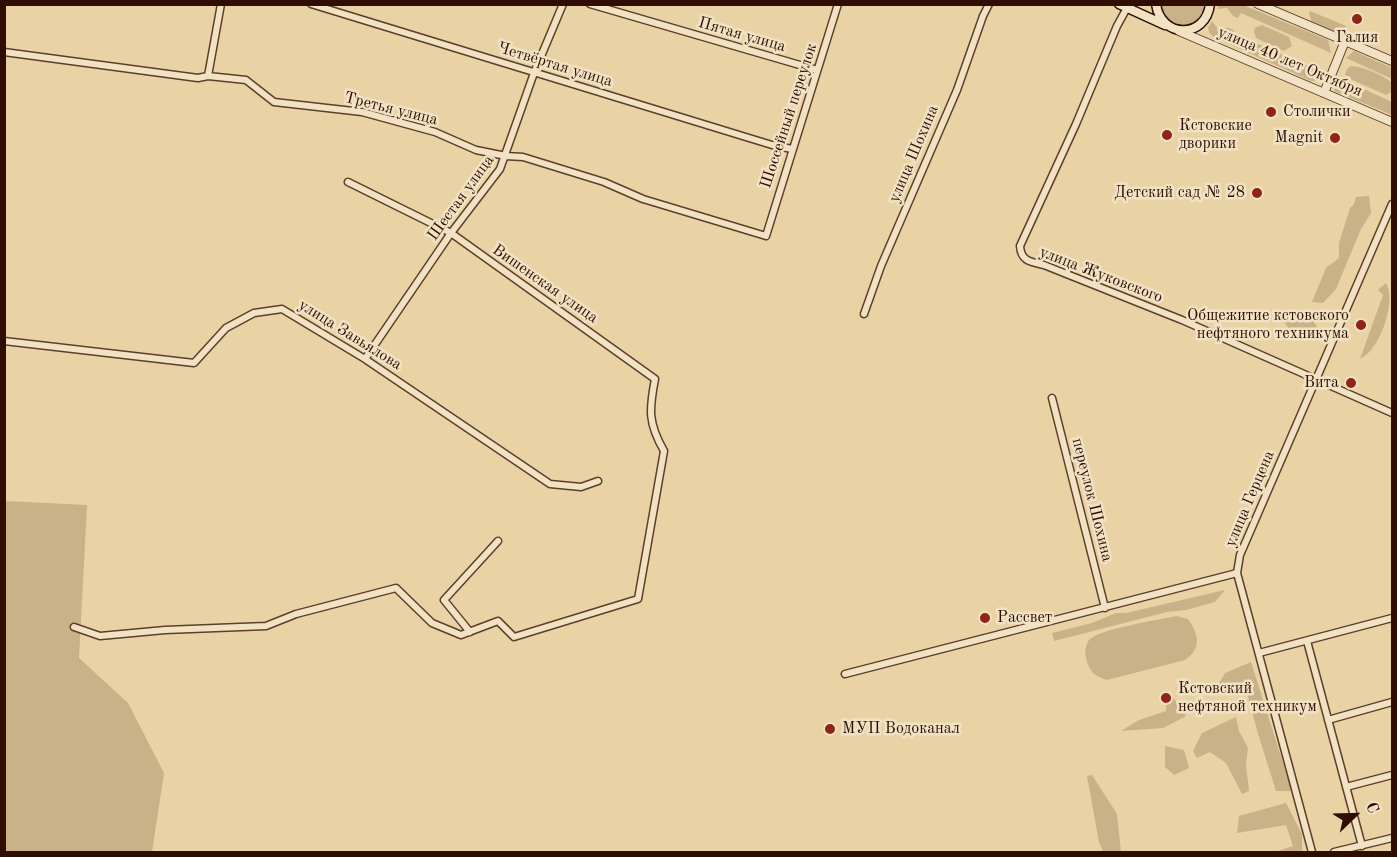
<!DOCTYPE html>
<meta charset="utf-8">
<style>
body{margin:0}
#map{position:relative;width:1397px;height:857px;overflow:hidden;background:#e9d3a4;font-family:"Old Standard TT",serif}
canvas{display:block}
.frame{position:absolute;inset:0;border:6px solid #2f0d02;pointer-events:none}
.north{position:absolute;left:1325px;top:785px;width:60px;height:60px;-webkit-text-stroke:4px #f1e2c4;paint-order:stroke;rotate:67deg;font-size:16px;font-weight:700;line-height:24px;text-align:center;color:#2f0d02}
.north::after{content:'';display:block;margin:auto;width:21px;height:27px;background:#2f0d02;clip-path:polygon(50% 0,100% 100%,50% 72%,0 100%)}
</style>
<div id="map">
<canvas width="1397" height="857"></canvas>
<div class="frame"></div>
<div class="north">С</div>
</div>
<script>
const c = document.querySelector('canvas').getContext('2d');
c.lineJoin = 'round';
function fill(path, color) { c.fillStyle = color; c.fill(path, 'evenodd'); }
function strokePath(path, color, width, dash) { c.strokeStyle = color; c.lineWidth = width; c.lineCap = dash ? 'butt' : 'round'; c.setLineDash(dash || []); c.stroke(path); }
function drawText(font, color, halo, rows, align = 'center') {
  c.font = font + ' "Old Standard TT",serif'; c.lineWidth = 5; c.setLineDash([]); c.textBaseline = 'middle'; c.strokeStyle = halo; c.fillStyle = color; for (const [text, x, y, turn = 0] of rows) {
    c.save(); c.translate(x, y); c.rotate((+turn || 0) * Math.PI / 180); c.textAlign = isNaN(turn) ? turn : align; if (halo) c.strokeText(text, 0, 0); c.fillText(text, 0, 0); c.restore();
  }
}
fill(new Path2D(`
 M1161 5H1205C1201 32 1165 31 1161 5Z
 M1219 5H1243L1328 40 1331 53 1241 13 1238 18 1233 16 1227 8 1217 9Z
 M1310 11 1346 26 1341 35 1312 23 1309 13Z
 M1212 21 1218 29 1228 28 1234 30 1233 33 1322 72C1321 78 1317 81 1311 81L1214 37 1210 34 1208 28Z
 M1262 25 1289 37 1292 46 1284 51 1256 38 1254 32 1255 28Z
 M1354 51 1392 68V79L1346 58Z
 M1351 66C1364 67 1381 74 1391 82V92L1386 95 1348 78 1345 74 1348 68Z
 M1338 77 1392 102V115L1334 91Z
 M1369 196 1371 213 1361 229 1336 289 1323 303 1312 302 1326 268 1339 258V243L1350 208 1354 204 1356 197Z
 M1386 283C1397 301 1380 350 1360 359L1383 295 1378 290Z
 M1310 315 1317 327 1314 332 1305 335 1293 334 1284 322Z
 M5 501 87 505 79 658 128 703 164 773 152 852H5Z
 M1225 590 1215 602 1186 610 1167 612 1054 641 1052 633 1092 623 1116 613H1126Z
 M1176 616 1188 619C1199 635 1202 648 1185 660L1107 680C1094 676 1089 671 1086 658 1085 652 1085 646 1089 640 1098 629 1159 620 1176 616Z
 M1251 662 1292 791H1276L1259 737 1246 690 1227 695 1217 687 1225 673Z
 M1166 692 1178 703 1186 716 1163 728 1121 731 1139 720 1166 711Z
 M1236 717 1239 731 1248 748 1246 765 1249 791 1242 794 1226 763 1210 752 1197 758 1193 751 1202 733Z
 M1165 746 1184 750 1189 768 1174 775 1165 767Z
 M1092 775 1117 814 1121 852H1103L1099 842 1087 776Z
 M1286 803 1302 834V852H1275L1293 846 1286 825 1237 833 1239 816Z`), '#c9b188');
const minor = new Path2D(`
 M311 4 772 145 792 149
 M590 4 817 70
 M1128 6 1117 26 1076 124 1020 246C1021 261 1030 262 1044 265L1182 320 1392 413
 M4 52 198 78 208 76 246 80 274 102 362 112 435 132 476 150 506 156 523 157 604 182 643 199 766 236 838 4
 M208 76 221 4
 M864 314 881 266 957 90 983 16 989 4
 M4 341 194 363 226 328 254 313 282 309 365 359 550 484 581 487 598 481
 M365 359 451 233 500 169 534 73 563 4
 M1052 398 1105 608
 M74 627 100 636 165 630 266 626 296 614 396 588 432 623 461 635 498 621 514 637 638 599 664 451C648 423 649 410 655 379L451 233 348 182
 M470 632 444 600 498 541
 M1307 641 1362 846
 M1259 653 1392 618
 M845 674 1237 573
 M1328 720 1392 702
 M1346 787 1392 775
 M1312 852 1237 573 1240 555 1392 204
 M1334 852 1392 838`);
const tertiary = new Path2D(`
 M1258 4 1392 61
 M1179 31 1392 122
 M1324 93 1345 41`);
const secondary = new Path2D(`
 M1119 4 1165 25
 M1156 4C1161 39 1206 39 1210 4`);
strokePath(minor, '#5e3e2a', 9);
strokePath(tertiary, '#5e3e2a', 10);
strokePath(secondary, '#2f0d02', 11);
strokePath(minor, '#f1e2c4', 6);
strokePath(tertiary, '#f1e2c4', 8);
strokePath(secondary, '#f1e2c4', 8);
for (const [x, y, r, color] of [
 [1357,19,6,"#8f2418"],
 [1271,112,6,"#8f2418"],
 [1167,135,6,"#8f2418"],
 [1335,138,6,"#8f2418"],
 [1257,193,6,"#8f2418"],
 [1361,325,6,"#8f2418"],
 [1351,383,6,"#8f2418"],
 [985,618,6,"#8f2418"],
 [1166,698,6,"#8f2418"],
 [830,729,6,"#8f2418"]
]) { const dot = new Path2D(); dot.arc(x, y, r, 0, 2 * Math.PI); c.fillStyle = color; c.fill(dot); strokePath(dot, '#f1e2c4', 2); }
drawText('16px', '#2f0d02', '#f1e2c4', [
 ["Пятая улица",742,35,16],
 ["улица 40 лет Октября",1290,62,23],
 ["Четвёртая улица",555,65,17],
 ["Третья улица",391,109,14],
 ["Шоссейный переулок",789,116,-72],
 ["улица Шохина",914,154,-67],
 ["Шестая улица",461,198,-54],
 ["улица Жуковского",1101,275,21],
 ["Вишенская улица",545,284,35],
 ["улица Завьялова",350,335,32],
 ["улица Герцена",1250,499,-67],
 ["переулок Шохина",1092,500,76]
]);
drawText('16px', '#2f0d02', '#f1e2c4', [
 ["Галия",1357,38,"center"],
 ["Столички",1283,112],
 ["Кстовские",1179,126],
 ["дворики",1179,144],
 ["Magnit",1323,138,"right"],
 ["Детский сад № 28",1245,193,"right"],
 ["Общежитие кстовского",1349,316,"right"],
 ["нефтяного техникума",1349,334,"right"],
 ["Вита",1339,383,"right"],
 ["Рассвет",997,618],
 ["Кстовский",1178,689],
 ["нефтяной техникум",1178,707],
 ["МУП Водоканал",842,729]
], 'left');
</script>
